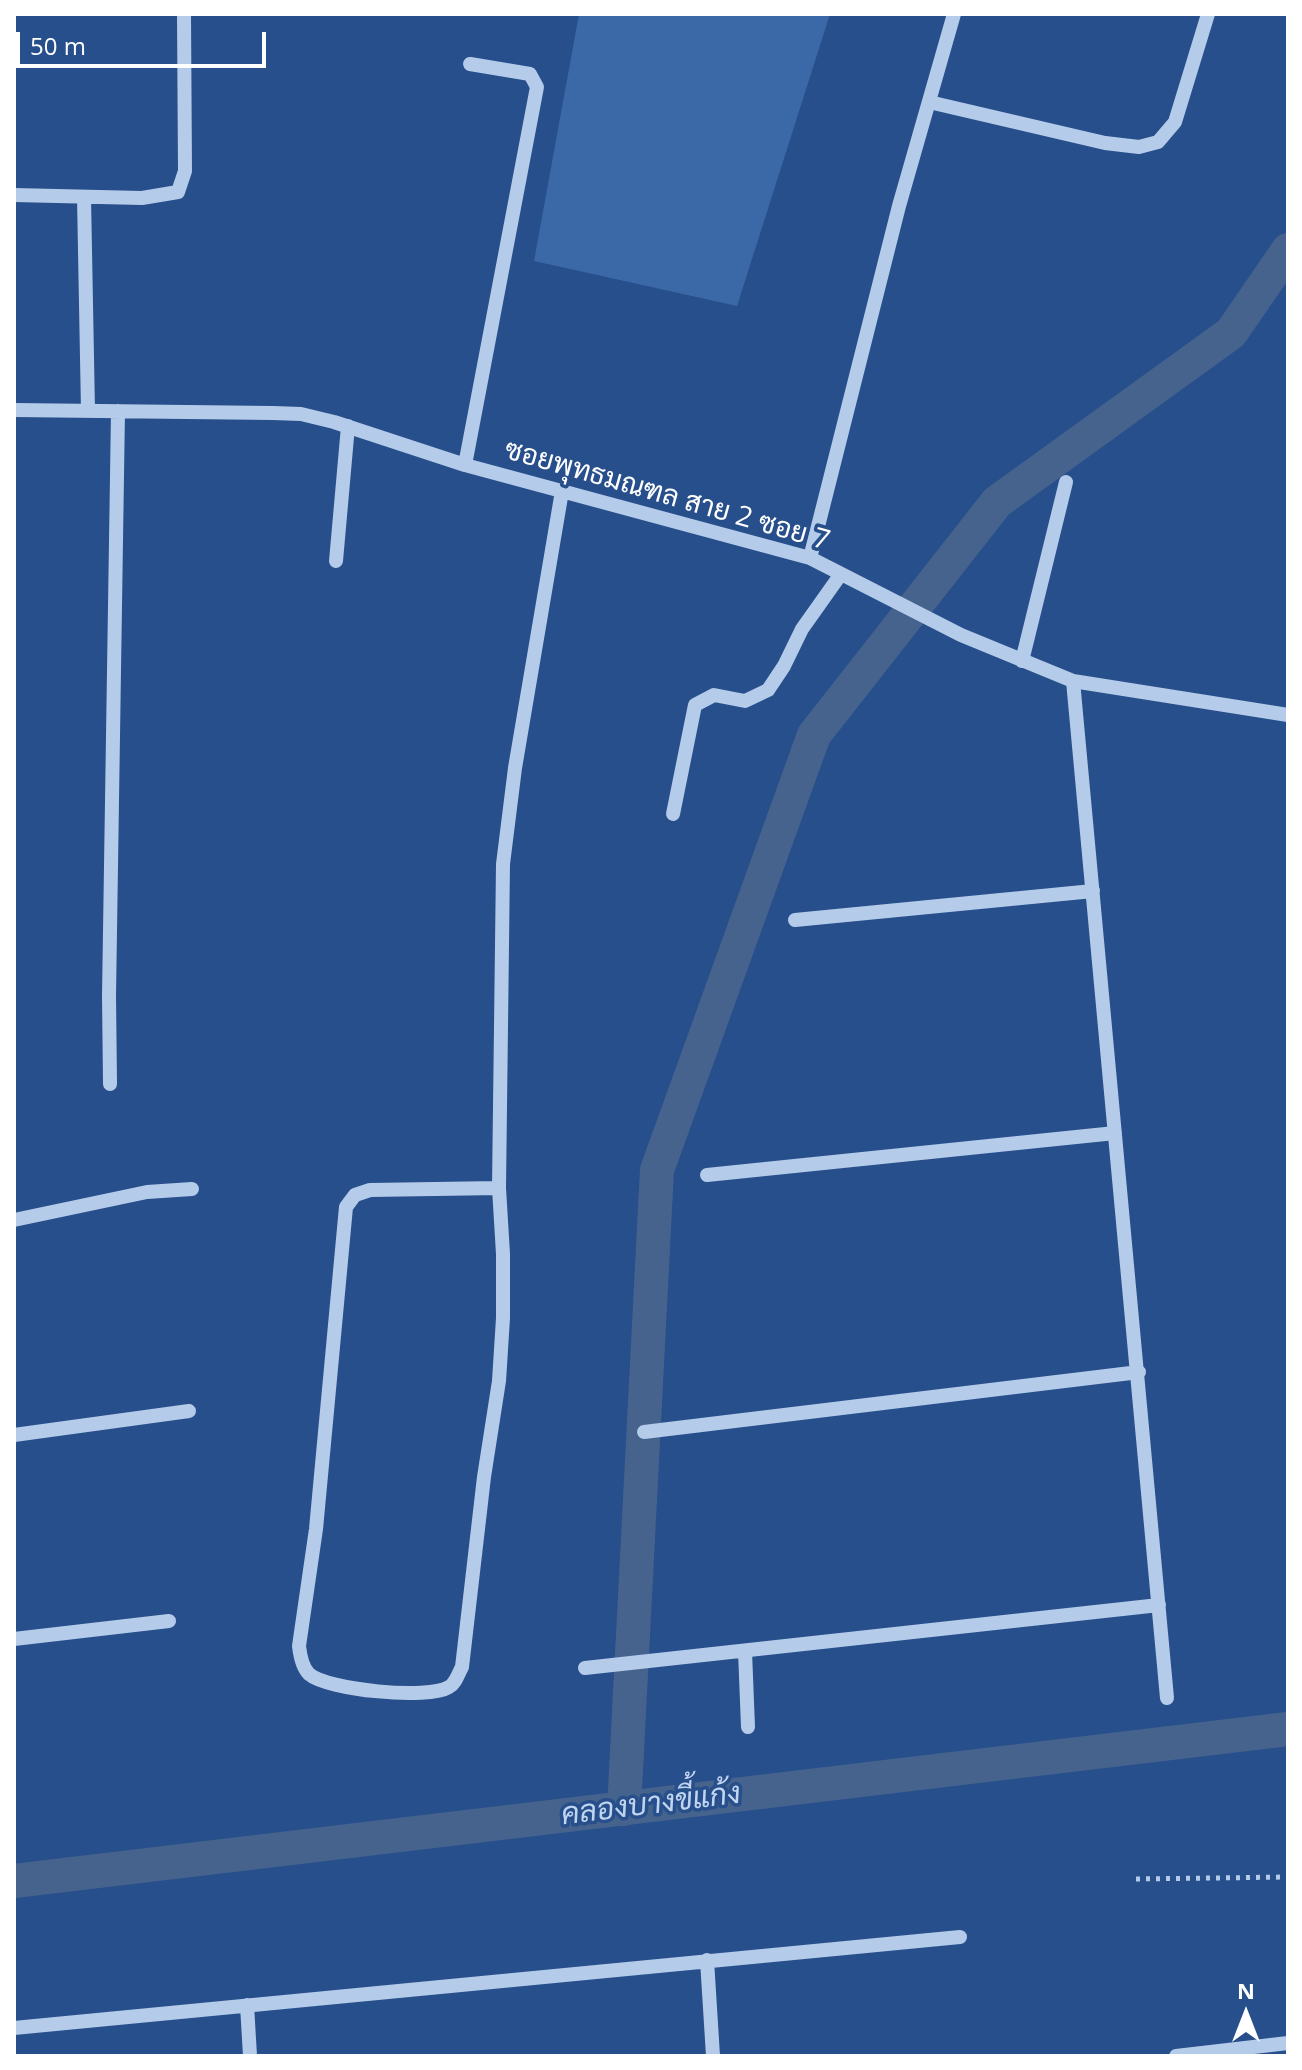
<!DOCTYPE html>
<meta charset="utf-8">
<style>
body{margin:0}
#map{position:relative;width:1302px;height:2070px;overflow:hidden;background:#274f8b;font-family:"Open Sans",sans-serif}
canvas{display:block}
.frame{position:absolute;inset:0;border:16px solid #fff;pointer-events:none}
.north{position:absolute;left:1206px;top:1974px;width:80px;height:80px;-webkit-text-stroke:6px #274f8b;paint-order:stroke;rotate:0deg;font-size:22px;font-weight:700;line-height:32px;text-align:center;color:#fff}
.north::after{content:'';display:block;margin:auto;width:28px;height:36px;background:#fff;clip-path:polygon(50% 0,100% 100%,50% 72%,0 100%)}
.scale{position:absolute;left:16px;top:32px;width:250px;height:36px;box-sizing:border-box;border:4px solid #fff;border-top:0;padding-left:10px;font-size:24px;line-height:28px;white-space:nowrap;color:#fff;-webkit-text-stroke:6px #274f8b;paint-order:stroke}
</style>
<div id="map">
<canvas width="1302" height="2070"></canvas>
<div class="frame"></div>
<div class="north">N</div>
<div class="scale">50 m</div>
</div>
<script>
const c = document.querySelector('canvas').getContext('2d');
c.lineJoin = 'round';
function fill(path, color) { c.fillStyle = color; c.fill(path, 'evenodd'); }
function strokePath(path, color, width, dash) { c.strokeStyle = color; c.lineWidth = width; c.lineCap = dash ? 'butt' : 'round'; c.setLineDash(dash || []); c.stroke(path); }
function drawText(font, color, halo, rows, align = 'center') {
  c.font = font + ' "Open Sans",Sarabun,sans-serif'; c.lineWidth = 7; c.setLineDash([]); c.textBaseline = 'middle'; c.strokeStyle = halo; c.fillStyle = color; for (const [text, x, y, turn = 0] of rows) {
    c.save(); c.translate(x, y); c.rotate((+turn || 0) * Math.PI / 180); c.textAlign = isNaN(turn) ? turn : align; if (halo) c.strokeText(text, 0, 0); c.fillText(text, 0, 0); c.restore();
  }
}
fill(new Path2D(`
 M579 14H830L737 306 534 261Z`), '#3b69a7');
strokePath(new Path2D(`
 M624 1809 657 1170 814 735 997 502 1231 333 1288 250
 M14 1881 1288 1729`), '#46638e', 34);
strokePath(new Path2D(`
 M1136 1879 1288 1877`), '#b5cbea', 5, [4, 6]);
strokePath(new Path2D(`
 M929 102 1105 143 1139 147 1158 142 1175 122 1208 14
 M14 195 142 198 178 192 185 171 184 14
 M84 197 88 411
 M14 410 273 413 301 414 334 422 465 465 810 558 961 635 1073 681 1288 715
 M465 465 537 87 530 74 470 64
 M810 558 899 206 954 14
 M336 561 348 426
 M1022 661 1066 482
 M1073 681 1167 1698
 M673 814 695 705 714 695 745 701 768 690 784 666 802 629 841 574
 M795 920 1093 891
 M110 1084 109 996 118 411
 M707 1175 1115 1133
 M499 1188 370 1190 355 1195 346 1207 316 1529 299 1646C300 1655 302 1667 309 1674 327 1690 428 1700 449 1687 456 1683 458 1674 462 1667L484 1477 499 1381 503 1318V1254L499 1188 503 864 515 768 562 491
 M14 1220 147 1192 192 1189
 M644 1432 1139 1372
 M14 1435 189 1411
 M14 1639 169 1621
 M745 1651 748 1727
 M585 1668 1159 1605
 M707 1960 713 2056
 M247 2005 250 2056
 M14 2028 960 1937
 M1176 2056 1288 2043`), '#b5cbea', 14);
drawText('28px', '#fff', '#274f8b', [
 ["ซอยพุทธมณฑล สาย 2 ซอย 7",667,496,16]
]);
drawText('italic 30px', '#c1d5f1', '#274f8b', [
 ["คลองบางขี้แก้ง",651,1805,-7]
]);
</script>
